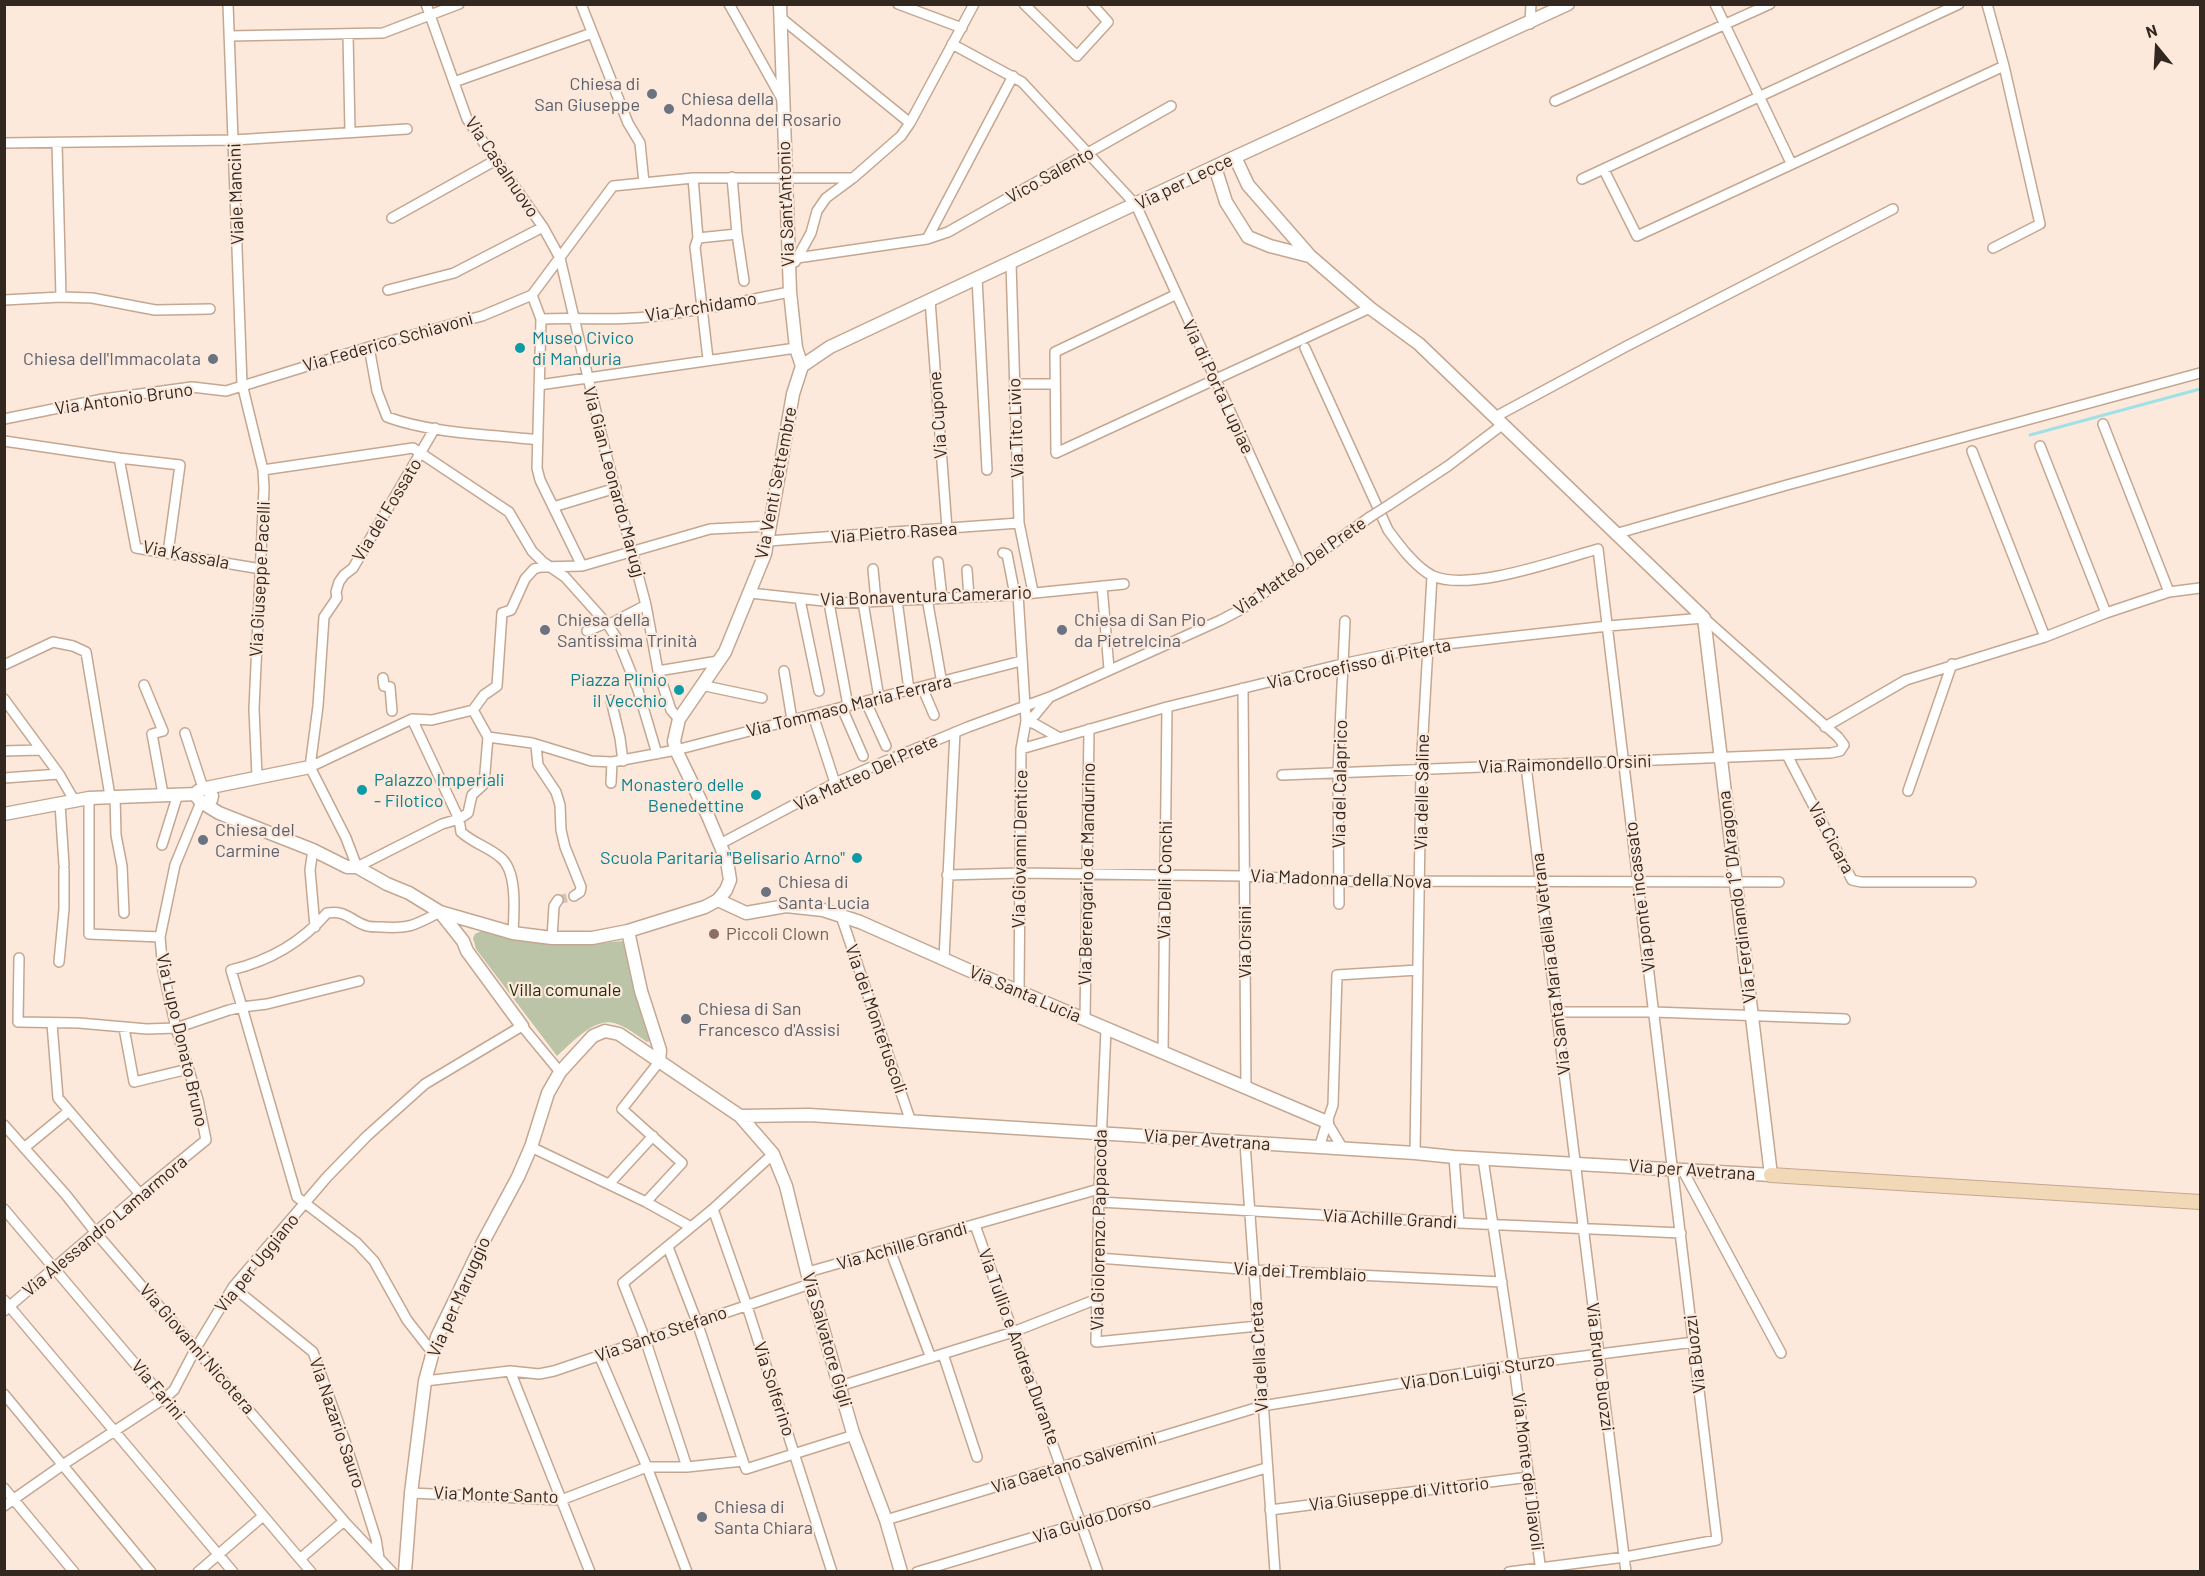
<!DOCTYPE html>
<meta charset="utf-8">
<style>
body{margin:0}
#map{position:relative;width:2205px;height:1576px;overflow:hidden;background:#fce9dc;font-family:Barlow,sans-serif}
canvas{display:block}
.frame{position:absolute;inset:0;border:6px solid #33281f;pointer-events:none}
.north{position:absolute;left:2127px;top:18px;width:60px;height:60px;-webkit-text-stroke:4px #fce9dc;paint-order:stroke;rotate:342deg;font-size:16px;font-weight:700;line-height:24px;text-align:center;color:#33281f}
.north::after{content:'';display:block;margin:auto;width:21px;height:27px;background:#33281f;clip-path:polygon(50% 0,100% 100%,50% 72%,0 100%)}
</style>
<div id="map">
<canvas width="2205" height="1576"></canvas>
<div class="frame"></div>
<div class="north">N</div>
</div>
<script>
const c = document.querySelector('canvas').getContext('2d');
c.lineJoin = 'round';
function fill(path, color) { c.fillStyle = color; c.fill(path, 'evenodd'); }
function strokePath(path, color, width, dash) { c.strokeStyle = color; c.lineWidth = width; c.lineCap = dash ? 'butt' : 'round'; c.setLineDash(dash || []); c.stroke(path); }
function drawText(font, color, halo, rows, align = 'center') {
  c.font = font + ' Barlow,sans-serif'; c.lineWidth = 4.5; c.setLineDash([]); c.textBaseline = 'middle'; c.strokeStyle = halo; c.fillStyle = color; for (const [text, x, y, turn = 0] of rows) {
    c.save(); c.translate(x, y); c.rotate((+turn || 0) * Math.PI / 180); c.textAlign = isNaN(turn) ? turn : align; if (halo) c.strokeText(text, 0, 0); c.fillText(text, 0, 0); c.restore();
  }
}
fill(new Path2D(`
 M481 931 542 943 577 945 623 941 650 1041 647 1042C638 1036 624 1025 614 1023 593 1018 571 1044 557 1056L476 949 473 938 475 934Z`), '#bbc4a7');
strokePath(new Path2D(`
 M2030 435 2200 389`), '#9fe1e5', 3);
strokePath(new Path2D(`
 M558 900 574 896`), '#d4c2b6', 9, [9, 4.5]);
const minor = new Path2D(`
 M228 4 242 384 263 470 264 488 254 709 257 776
 M426 4 467 119 543 227 560 258 605 450 646 605 658 671 671 710 679 719
 M581 4 628 123 640 143 644 183
 M729 4 782 99
 M898 4 962 28
 M1024 4 1077 56 1108 22 1092 4
 M1715 4 1791 163
 M1987 4 2004 66 2040 224 1993 248
 M781 18 910 123
 M1530 24 1531 4
 M348 34 350 132
 M229 36 383 33 459 4
 M952 44 1022 82 1136 205 1301 567
 M454 82 592 33
 M1555 101 1770 4
 M4 143 234 140 407 129
 M57 143 61 297
 M1604 170 1637 236 2004 66
 M693 178 698 238 695 247 708 359
 M1582 179 1959 4
 M392 218 496 160
 M737 234 744 281
 M698 238 737 234 732 177
 M927 239 1013 76
 M797 258 927 239 948 232 1171 106
 M795 262 811 233 817 211 826 198 853 178 901 136 910 123 974 4
 M1011 263 1019 523 1033 592
 M977 278 987 470
 M388 290 454 273 543 227
 M532 295 613 186 693 178H853
 M532 295 541 319 537 468 540 480 582 566
 M1175 295 1055 352 1056 453 1370 308
 M4 300 61 297 92 298 155 310 210 309
 M930 300 947 529
 M541 319C576 317 612 321 647 317 695 312 742 301 790 292
 M369 347 377 391 387 417C434 434 488 434 538 440
 M1305 348 1388 530C1399 545 1416 568 1433 576 1470 592 1558 560 1598 549L1717 1540 1625 1557 1509 1572
 M1015 384H1055
 M539 385 796 348
 M1495 417 1625 347 1893 209
 M4 419 103 399 192 387 226 391 369 347 482 316 532 295
 M2103 424 2169 592
 M4 441 119 458 136 548 261 569
 M2040 446 2106 613
 M1972 451 2045 637
 M119 458 180 465 168 553
 M263 470 413 448 509 512 532 551 543 562 565 577 608 625 618 640 638 690 657 754
 M1389 505 1448 466 1502 425
 M553 507 616 488
 M1615 534 1787 485 2200 373
 M768 541 1019 523
 M1003 553 1007 554 1015 595
 M938 562 942 598
 M873 569 876 601
 M967 570 969 597
 M1102 586 1109 669
 M750 593 842 603 1015 595 1124 584
 M1018 594 1026 721 1021 749 1019 992
 M927 598 941 678
 M800 600 819 691
 M897 600 909 690
 M863 602 879 698
 M829 603 848 706
 M608 625 646 605
 M587 631 606 623
 M4 665 53 642 73 646 86 652 110 796
 M658 671 718 661
 M784 671 792 720
 M383 678 384 686 390 687 392 711
 M144 685 163 731 152 734 163 794
 M701 685 762 698
 M922 687 934 715
 M1243 688 1246 1088
 M4 699 59 774 74 800
 M611 700 620 738 623 761
 M866 702 886 746
 M842 708 863 756
 M813 715 835 783
 M412 719 459 819 461 832C473 843 488 847 500 857 518 871 514 912 513 933
 M412 719 432 720 473 710
 M1026 721 1035 724 1058 737
 M1026 721 1035 715 1049 698
 M1825 727 1906 680 2045 637 2106 613 2169 592 2200 588
 M185 733 203 788
 M488 737 532 743 591 761 612 762 676 750 1021 661
 M488 737 473 710 484 695 497 686 502 613 511 610 525 579 534 569 540 567 582 566 710 529 770 526
 M536 746 538 765 556 792 560 805 561 830 565 847 581 887 580 892 574 896
 M1021 749 1167 707 1342 664 1428 646 1608 626 1704 618 1838 737 1844 745 1840 751 1831 753 1282 775
 M4 751 40 750
 M1787 755 1852 880 1861 882H1971
 M1526 766 1626 1572
 M310 767 318 706 324 617 337 598 336 592 339 582 344 575 353 568 435 428
 M310 767 346 838 357 867 442 824 459 819 468 813 472 795 484 784 488 737
 M310 767 412 719
 M4 778 59 774
 M611 783 612 762
 M1908 791 1952 664
 M115 796 116 835 122 866 124 913
 M89 798V934L160 937
 M60 804 64 865
 M720 844 835 783 874 766 968 727 1050 697 1221 620 1240 610 1370 517
 M162 845 178 794
 M313 850 310 870 315 927
 M947 875 1020 873 1165 875 1244 876 1339 881 1779 882
 M1339 904 1338 772 1345 621
 M841 916 911 1122
 M552 938 554 906 558 900
 M19 958 18 1022 79 1023 147 1029 176 1028 229 1010 242 1007 231 970C269 961 301 943 327 913 348 910 350 921 367 926 371 927 377 927 381 927 410 929 415 925 440 912
 M944 959 955 732
 M59 962 64 909V869
 M359 981 267 1004 242 1007 297 1197 357 1243 374 1261 407 1320 432 1352
 M1557 1012H1654L1845 1019
 M1085 1020 1089 729
 M52 1024 58 1098 140 1194
 M124 1028 134 1082 188 1069
 M1106 1029 1099 1189 1096 1342 1258 1326
 M1163 1053 1167 707
 M1327 1122 1333 1105 1337 975 1418 970
 M4 1125 66 1195 96 1233 344 1521 392 1572
 M1245 1143 1275 1572
 M531 1147 646 1202 691 1227
 M24 1148 69 1111
 M1319 1148 1327 1122 1343 1149
 M1415 1153 1421 770 1432 576
 M1454 1157 1459 1223
 M1483 1159 1514 1365 1541 1572
 M1682 1169 1781 1353
 M609 1184 653 1136
 M646 1202 682 1163 622 1109 659 1062
 M1100 1202 1459 1223 1681 1233
 M4 1209 311 1572
 M713 1209 747 1306 832 1572
 M975 1225 1098 1572
 M668 1247 697 1322 743 1461
 M890 1250 931 1358
 M1098 1258 1254 1270 1502 1282
 M808 1272 1099 1189
 M233 1287 313 1352 345 1441 376 1539 379 1558
 M4 1300 233 1572
 M4 1311 140 1194 206 1140 198 1100 176 1028 163 971 160 937 175 865 201 802
 M943 1354 977 1457
 M599 1355 647 1467H687L645 1339 623 1283 713 1209 773 1154
 M510 1371 590 1572
 M425 1381 510 1371 539 1374 554 1371 810 1284
 M840 1386 1013 1332 1097 1299
 M4 1394 151 1572
 M687 1467 743 1461 746 1469 854 1435
 M4 1488 74 1572
 M411 1493 561 1500 647 1467 687 1572
 M4 1506 64 1464 165 1398 174 1390 196 1348 233 1287 327 1177 367 1136 425 1084 522 1026 560 1072
 M1270 1510 1529 1477
 M886 1520 1262 1406 1514 1365 1694 1342
 M301 1558 344 1521
 M198 1572 263 1516
 M917 1572 1266 1468`);
const tertiary = new Path2D(`
 M780 4 790 292 796 348 802 366
 M1215 167 1226 202 1248 237 1270 246 1309 256
 M802 366 830 347 1235 157 1568 4
 M206 788 310 767
 M204 802 211 800 212 796 209 789 206 788 198 791 197 797 201 802 219 813 313 850 347 867H357L387 884 409 893 440 912 513 933 552 938H592L628 931 705 907 718 900 726 890 730 880 727 861 708 816 676 750 674 741 679 719 725 652 765 554 793 394 802 366
 M4 814 89 798 197 794
 M718 900 746 913 786 906 823 910 860 922 966 969 1327 1122
 M440 912 463 941 467 951 522 1026
 M628 931 641 991 660 1050 659 1062
 M740 1116 809 1115 1415 1153 1454 1157 1771 1175 1704 618 1419 344 1370 308 1310 256 1248 185 1235 157
 M405 1572 411 1493 425 1381 437 1337 483 1242 518 1177 531 1147 548 1093 560 1072 593 1036 605 1031 619 1034 740 1116 773 1154 786 1186 810 1284 853 1433 886 1520 901 1572`);
const secondary = new Path2D(`
 M1771 1175 2200 1202`);
strokePath(minor, '#c4a791', 12);
strokePath(tertiary, '#c4a791', 15);
strokePath(secondary, '#c4a791', 16);
strokePath(minor, '#fff', 9);
strokePath(tertiary, '#fff', 12);
strokePath(secondary, '#f1d8b6', 14);
const minorBridge = new Path2D(`
 M1370 517 1389 505`);
strokePath(minorBridge, '#c4a791', 12, []);
strokePath(minorBridge, '#fff', 9);
for (const [x, y, r, color] of [
 [652,94,6,"#6b7280"],
 [669,109,6,"#6b7280"],
 [520,348,6,"#0f9aa8"],
 [213,359,6,"#6b7280"],
 [545,630,6,"#6b7280"],
 [1062,630,6,"#6b7280"],
 [679,690,6,"#0f9aa8"],
 [362,790,6,"#0f9aa8"],
 [756,795,6,"#0f9aa8"],
 [203,840,6,"#6b7280"],
 [857,858,6,"#0f9aa8"],
 [766,892,6,"#6b7280"],
 [714,934,6,"#8d6e63"],
 [686,1019,6,"#6b7280"],
 [702,1517,6,"#6b7280"]
]) { const dot = new Path2D(); dot.arc(x, y, r, 0, 2 * Math.PI); c.fillStyle = color; c.fill(dot); strokePath(dot, '#fce9dc', 2); }
drawText('18px', '#5b616d', '#fce9dc', [
 ["Chiesa di",640,84,"right"],
 ["San Giuseppe",640,105,"right"],
 ["Chiesa della",681,99],
 ["Madonna del Rosario",681,120],
 ["Chiesa dell'Immacolata",201,359,"right"],
 ["Chiesa della",557,620],
 ["Santissima Trinità",557,641],
 ["Chiesa di San Pio",1074,620],
 ["da Pietrelcina",1074,641],
 ["Chiesa del",215,830],
 ["Carmine",215,851],
 ["Chiesa di",778,882],
 ["Santa Lucia",778,903],
 ["Chiesa di San",698,1009],
 ["Francesco d'Assisi",698,1030],
 ["Chiesa di",714,1507],
 ["Santa Chiara",714,1528]
], 'left');
drawText('18px', '#33281f', '#fce9dc', [
 ["Via Casalnuovo",502,167,56],
 ["Vico Salento",1050,175,-29],
 ["Via per Lecce",1184,182,-26],
 ["Viale Mancini",236,194,-92],
 ["Via Sant'Antonio",786,204,-92],
 ["Via Archidamo",701,307,-9],
 ["Via Federico Schiavoni",388,342,-16],
 ["Via di Porta Lupiae",1218,387,65],
 ["Via Antonio Bruno",124,399,-8],
 ["Via Cupone",938,415,-94],
 ["Via Tito Livio",1016,428,-92],
 ["Via Gian Leonardo Marugj",614,482,75],
 ["Via Venti Settembre",776,483,-79],
 ["Via del Fossato",387,510,-59],
 ["Via Pietro Rasea",894,533,-4],
 ["Via Kassala",186,555,11],
 ["Via Matteo Del Prete",1300,566,-35],
 ["Via Giuseppe Pacelli",260,579,-87],
 ["Via Bonaventura Camerario",926,596,-2],
 ["Via Crocefisso di Piterta",1359,664,-12],
 ["Via Tommaso Maria Ferrara",849,706,-14],
 ["Via Raimondello Orsini",1565,764,-2],
 ["Via Matteo Del Prete",866,773,-25],
 ["Via del Calaprico",1340,784,-89],
 ["Via delle Saline",1422,792,-89],
 ["Via Cicara",1831,838,62],
 ["Via Giovanni Dentice",1020,849,-89],
 ["Via Berengario de Mandurino",1087,874,-89],
 ["Via Madonna della Nova",1341,879,2],
 ["Via Delli Conchi",1165,880,-89],
 ["Via ponte incassato",1640,897,-97],
 ["Via Ferdinando 1° D'Aragona",1737,897,-97],
 ["Via Orsini",1245,942,-90],
 ["Via Santa Maria della Vetrana",1551,964,-97],
 ["Via Santa Lucia",1025,994,23],
 ["Via dei Montefuscoli",876,1019,71],
 ["Via Lupo Donato Bruno",182,1040,77],
 ["Via per Avetrana",1207,1140,4],
 ["Via per Avetrana",1692,1170,4],
 ["Via Achille Grandi",1390,1219,3],
 ["Via Alessandro Lamarmora",105,1226,-40],
 ["Via Giolorenzo Pappacoda",1099,1230,-89],
 ["Via Achille Grandi",902,1246,-16],
 ["Via per Uggiano",257,1263,-51],
 ["Via dei Tremblaio",1300,1272,3],
 ["Via per Maruggio",459,1297,-66],
 ["Via Santo Stefano",661,1334,-19],
 ["Via Salvatore Gigli",827,1340,74],
 ["Via Tullio e Andrea Durante",1019,1347,70],
 ["Via Giovanni Nicotera",197,1349,49],
 ["Via Buozzi",1695,1354,-97],
 ["Via della Creta",1259,1357,-93],
 ["Via Bruno Buozzi",1600,1367,83],
 ["Via Don Luigi Sturzo",1478,1372,-9],
 ["Via Solferino",774,1389,72],
 ["Via Farini",158,1390,50],
 ["Via Nazario Sauro",337,1423,71],
 ["Via Gaetano Salvemini",1074,1463,-17],
 ["Via Monte dei Diavoli",1528,1472,83],
 ["Via Giuseppe di Vittorio",1399,1494,-7],
 ["Via Monte Santo",496,1495,2],
 ["Via Guido Dorso",1092,1520,-17]
]);
drawText('18px', '#0d838f', '#fce9dc', [
 ["Museo Civico",532,338,"left"],
 ["di Manduria",532,359,"left"],
 ["Piazza Plinio",667,680],
 ["il Vecchio",667,701],
 ["Palazzo Imperiali",374,780,"left"],
 ["- Filotico",374,801,"left"],
 ["Monastero delle",744,785],
 ["Benedettine",744,806],
 ["Scuola Paritaria \"Belisario Arno\"",845,858]
], 'right');
drawText('18px', '#785e54', '#fce9dc', [
 ["Piccoli Clown",726,934]
], 'left');
drawText('18px', '#262e08', '#fce9dc', [
 ["Villa comunale",565,990]
]);
</script>
